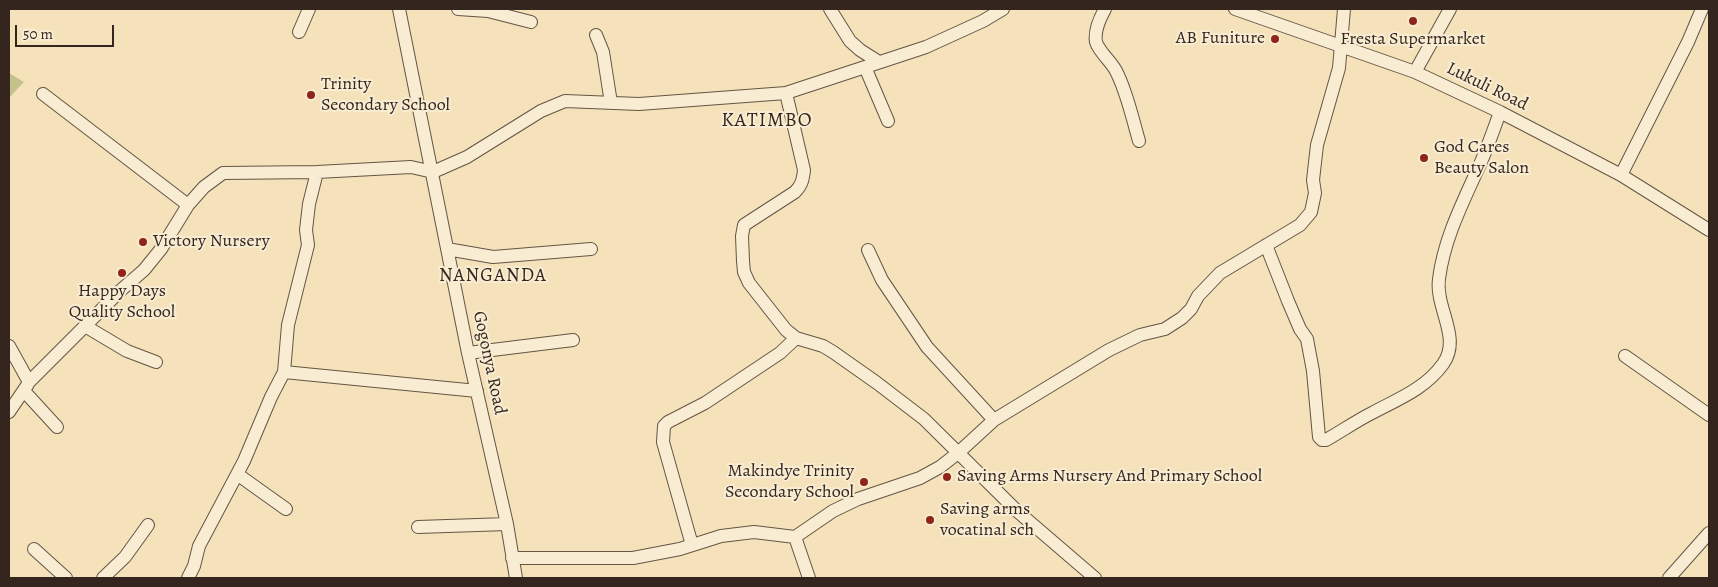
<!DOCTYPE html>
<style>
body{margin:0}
#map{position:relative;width:1718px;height:587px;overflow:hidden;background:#f5e2ba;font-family:Alegreya,serif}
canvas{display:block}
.frame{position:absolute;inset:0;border:10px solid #34261e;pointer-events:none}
.scale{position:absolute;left:15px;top:25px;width:99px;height:22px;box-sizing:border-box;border:2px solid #34261e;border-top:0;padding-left:6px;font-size:15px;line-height:18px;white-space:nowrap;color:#34261e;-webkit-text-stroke:4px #f8ecd2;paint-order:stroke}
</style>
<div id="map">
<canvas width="1718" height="587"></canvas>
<div class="frame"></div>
<div class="scale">50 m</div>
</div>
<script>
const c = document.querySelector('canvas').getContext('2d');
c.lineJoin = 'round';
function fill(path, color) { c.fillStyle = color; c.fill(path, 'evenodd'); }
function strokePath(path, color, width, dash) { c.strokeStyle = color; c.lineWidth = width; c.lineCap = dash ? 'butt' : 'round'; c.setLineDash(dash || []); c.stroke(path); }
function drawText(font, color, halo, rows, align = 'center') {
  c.font = font + ' Alegreya,serif'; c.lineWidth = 4; c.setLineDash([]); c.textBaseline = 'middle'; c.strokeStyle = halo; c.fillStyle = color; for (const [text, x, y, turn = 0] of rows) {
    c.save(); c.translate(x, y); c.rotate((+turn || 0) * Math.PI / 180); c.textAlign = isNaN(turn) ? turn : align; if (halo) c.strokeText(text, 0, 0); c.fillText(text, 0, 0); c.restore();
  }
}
fill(new Path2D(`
 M9 73 24 82 9 98Z`), '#c4c18b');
const minor = new Path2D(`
 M399 9 468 353 507 524 516 578
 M458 9 488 11 531 22
 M830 9 850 41 860 50 879 62
 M1105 9C1100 18 1094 31 1096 42 1099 52 1111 61 1116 71 1127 92 1132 117 1139 141
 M1235 9 1415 72 1500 112 1621 175 1709 230
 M299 32 309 9
 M596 35 603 52 611 103
 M865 67 888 121
 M1415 72 1450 9
 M786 93 804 170C803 179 802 185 795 192L744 225 742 236 743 261 744 272 749 283 786 330 796 338 823 346 833 352 877 383 924 419 1017 511 1095 578
 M43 94 188 205 204 187 223 173 317 172 411 167 433 172 467 157 541 111 565 101 639 104 786 93 926 47 983 21 1003 9
 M1621 175 1688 42 1702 9
 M1266 245 1288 301 1300 329 1307 339 1313 371 1319 437 1322 440H1326C1342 431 1356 421 1372 413 1398 399 1425 389 1443 364 1462 338 1435 308 1439 279 1444 238 1464 200 1481 162 1488 146 1494 129 1500 112
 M447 249 493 257 591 249
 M868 250 882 280 927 347 994 420
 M85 326 127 351 156 362
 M9 346 29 382 121 290 144 270 161 249 188 205
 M468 353 573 340
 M1625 356 1709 415
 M284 372 477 391
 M24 391 57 427
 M9 412 28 384
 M237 474 286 509
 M418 527 507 524
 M692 545 663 442 664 426 668 422 705 403 780 353 796 338
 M34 549 66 578
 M512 558H633L680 549 721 536 754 532 795 537
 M103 578 125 557 148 525
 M188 578 194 566 199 546 244 461 271 397 284 372 288 325 308 245 306 230 309 204 317 172
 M809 578 795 537 833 511 858 499 920 478 940 467 958 453 994 420 1109 350 1140 335 1165 329 1182 318 1191 309 1198 296 1220 273 1300 225 1311 212 1315 193 1313 180 1317 145 1339 68 1344 9
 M1669 578 1709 533`);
strokePath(minor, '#645545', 14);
strokePath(minor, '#f8ecd2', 12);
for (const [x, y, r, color] of [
 [1413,21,5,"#8f2418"],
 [1275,39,5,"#8f2418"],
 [311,95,5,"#8f2418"],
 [1424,158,5,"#8f2418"],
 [143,242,5,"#8f2418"],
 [122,273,5,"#8f2418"],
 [947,477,5,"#8f2418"],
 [864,482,5,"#8f2418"],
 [930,520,5,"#8f2418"]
]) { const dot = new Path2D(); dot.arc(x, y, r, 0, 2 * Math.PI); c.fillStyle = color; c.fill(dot); strokePath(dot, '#f8ecd2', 2); }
drawText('18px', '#34261e', '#f8ecd2', [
 ["AB Funiture",1265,39,"right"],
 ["Fresta Supermarket",1413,40,"center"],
 ["Trinity",321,85],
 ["Secondary School",321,106],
 ["God Cares",1434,148],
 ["Beauty Salon",1434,169],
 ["Victory Nursery",153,242],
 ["Happy Days",122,292,"center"],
 ["Quality School",122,313,"center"],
 ["Makindye Trinity",854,472,"right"],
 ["Secondary School",854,493,"right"],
 ["Saving Arms Nursery And Primary School",957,477],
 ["Saving arms",940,510],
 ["vocatinal sch",940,531]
], 'left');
drawText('18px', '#34261e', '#f8ecd2', [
 ["Lukuli Road",1487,87,26],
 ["Gogonya Road",489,363,78]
]);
c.letterSpacing = '1px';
drawText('19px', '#34261e', '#f8ecd2', [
 ["NANGANDA",493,276]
]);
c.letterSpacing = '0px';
c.letterSpacing = '1px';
drawText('20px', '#34261e', '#f8ecd2', [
 ["KATIMBO",767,121]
]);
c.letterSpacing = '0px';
</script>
